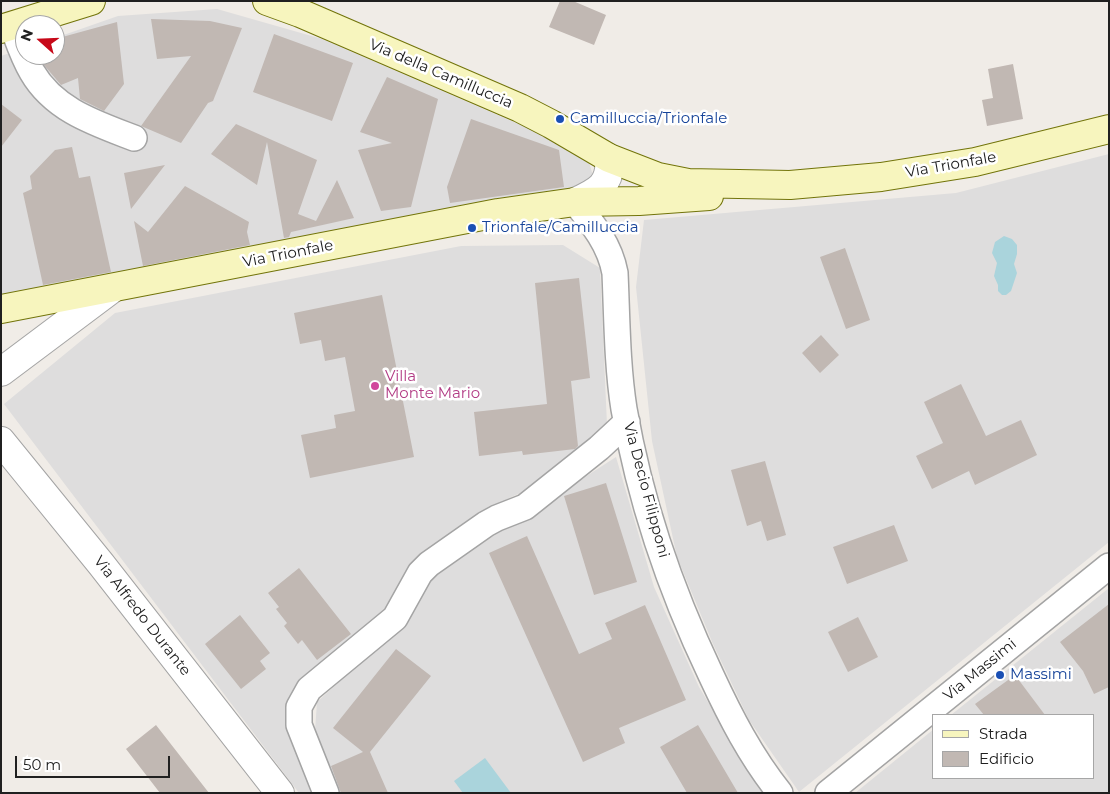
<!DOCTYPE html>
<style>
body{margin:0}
#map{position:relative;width:1110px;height:794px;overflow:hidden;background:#f0ece7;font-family:Montserrat,sans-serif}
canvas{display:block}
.frame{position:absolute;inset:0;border:2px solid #202020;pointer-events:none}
.legend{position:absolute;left:932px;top:714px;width:162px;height:65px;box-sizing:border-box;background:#fff;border:1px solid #a6a6a6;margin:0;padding:6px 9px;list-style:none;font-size:15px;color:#202020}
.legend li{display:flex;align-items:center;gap:10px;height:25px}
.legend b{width:25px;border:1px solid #a6a6a6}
.north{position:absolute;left:15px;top:15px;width:50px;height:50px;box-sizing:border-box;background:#fff;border:1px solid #a6a6a6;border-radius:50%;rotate:290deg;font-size:14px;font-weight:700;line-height:20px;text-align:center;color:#202020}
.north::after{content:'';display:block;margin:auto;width:18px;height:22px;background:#c70919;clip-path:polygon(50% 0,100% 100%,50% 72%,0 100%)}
.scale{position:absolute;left:15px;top:756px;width:155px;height:22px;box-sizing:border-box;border:2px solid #202020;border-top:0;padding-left:6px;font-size:15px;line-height:18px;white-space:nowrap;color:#202020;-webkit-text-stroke:4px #fff;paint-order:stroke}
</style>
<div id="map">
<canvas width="1110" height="794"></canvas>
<div class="frame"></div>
<ul class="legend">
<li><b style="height:6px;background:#f7f5be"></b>Strada</li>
<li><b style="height:14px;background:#c1b8b3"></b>Edificio</li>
</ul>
<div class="north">N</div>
<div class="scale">50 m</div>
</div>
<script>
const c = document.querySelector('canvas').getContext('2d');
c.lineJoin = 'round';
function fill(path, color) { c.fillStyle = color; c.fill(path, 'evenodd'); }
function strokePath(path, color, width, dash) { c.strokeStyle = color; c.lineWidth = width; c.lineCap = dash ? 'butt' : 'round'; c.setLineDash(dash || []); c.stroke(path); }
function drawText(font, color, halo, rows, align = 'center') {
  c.font = font + ' Montserrat,sans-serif'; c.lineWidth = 5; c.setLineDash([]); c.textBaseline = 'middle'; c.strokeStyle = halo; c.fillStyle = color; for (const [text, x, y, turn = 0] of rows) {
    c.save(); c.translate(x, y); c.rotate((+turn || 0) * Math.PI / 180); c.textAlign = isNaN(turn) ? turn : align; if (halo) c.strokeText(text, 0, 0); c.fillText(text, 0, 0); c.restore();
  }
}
fill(new Path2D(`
 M217 9 322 39 530 129 589 162 593 176 581 190 1 297V56L25 48V55H55V38L118 16Z
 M1109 154V542L799 792 749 720 713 644 677 557 652 441 636 287 644 220 956 193Z
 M563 245 600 268 607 425 533 488 511 497 431 547 412 569 385 617 301 681 314 793H299L4 404 115 313 461 246Z
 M616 457 654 587 699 687 763 793H335L329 782 315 731 317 702 399 627 433 575Z
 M1109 588V793H855L934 729V778H1094V715H951Z`), '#dedddd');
fill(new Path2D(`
 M1004 236 1012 239 1017 245V254L1014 264 1017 273 1011 291 1006 295H1002L998 291V285L994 276 997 263 992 253 995 242Z
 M485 758 511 793H463L454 781Z`), '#aad4dc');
fill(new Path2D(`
 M560 1H573L606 15 594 45 549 27Z
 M151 19 210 21 242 28 213 101 208 103 181 143 141 126 191 56 157 59Z
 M117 22 124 84 104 111 80 99 78 78 61 85 44 65 42 55H55V39Z
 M274 34 353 63 332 121 253 92Z
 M1013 64 1023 119 987 126 982 100 993 98 988 69Z
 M387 77 438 99 411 207 381 211 358 150 392 143 360 132Z
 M1 104 22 120 1 147Z
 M471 119 559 150 564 187 450 203 447 187Z
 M236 124 317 160 298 214 316 221 337 180 354 218 291 232 289 237 284 238 267 142 257 185 211 154Z
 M72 147 79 178 90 176 111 272 43 285 23 193 32 189 30 176 55 150Z
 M165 165 131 209 124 173Z
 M185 186 249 222 247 232 250 245 143 266 134 221 148 232Z
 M845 248 870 320 846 329 820 257Z
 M579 278 590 378 571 381 578 446 575 449 523 455 522 451 479 456 474 412 547 404 535 283Z
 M382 295 414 457 310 478 301 435 336 428 334 415 355 411 345 357 325 361 321 340 300 344 294 313Z
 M821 335 839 355 820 373 802 353Z
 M961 384 986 436 1021 420 1037 455 975 485 969 471 932 489 916 456 943 443 924 402Z
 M765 461 786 535 767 541 761 521 747 526 731 470Z
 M606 483 637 582 594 595 564 496Z
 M894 525 908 561 847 584 833 547Z
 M527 536 579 654 612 639 605 623 645 605 686 700 619 728 625 743 583 762 489 553Z
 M299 568 351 634 317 660 302 640 298 644 284 626 287 623 276 609 279 607 268 593Z
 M1109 604V687L1094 694 1083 671 1060 642Z
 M240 615 270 653 260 661 266 669 241 689 205 644Z
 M858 617 878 657 848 672 828 632Z
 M396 649 431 676 370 752 388 793H341L331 766 363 752 333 728Z
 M1015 675 1045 715H984L975 704Z
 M156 725 209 793H160L126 749Z
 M698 725 738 793H687L660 747Z`), '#c1b8b3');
const minor = new Path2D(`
 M12 25C18 41 23 57 32 72 54 110 95 123 134 138
 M575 202C593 224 610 245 615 273 617 318 617 365 624 409 640 501 671 591 711 675 730 716 751 757 780 793
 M326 793 299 725V707L309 689 395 618 420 573 429 564 486 524 497 518 525 507 599 448 627 422
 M828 793 1109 566`);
const tertiary = new Path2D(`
 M575 202C597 192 612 185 609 158
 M1 372 113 288
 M1 441 101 564 280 793`);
const secondary = new Path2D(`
 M267 1 300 13 520 108 551 124 609 158 658 177 688 183 790 185 881 177 975 162 1109 129
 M1 29 91 1
 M1 309 498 213 575 202 639 201 709 196`);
strokePath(minor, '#a4a4a4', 28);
strokePath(tertiary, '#a4a4a4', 30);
strokePath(secondary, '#72740a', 30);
strokePath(minor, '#fff', 25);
strokePath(tertiary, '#fff', 28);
strokePath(secondary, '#f7f5be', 28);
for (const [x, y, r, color] of [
 [560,119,5,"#1a4fb4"],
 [472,228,5,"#1a4fb4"],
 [375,386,5,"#d1479c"],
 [1000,675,5,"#1a4fb4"]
]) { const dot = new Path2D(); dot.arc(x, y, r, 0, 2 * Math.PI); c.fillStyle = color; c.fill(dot); strokePath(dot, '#fff', 2); }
drawText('15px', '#202020', '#fff', [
 ["Via della Camilluccia",441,74,23],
 ["Via Trionfale",951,165,-10],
 ["Via Trionfale",288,254,-11],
 ["Via Decio Filipponi",646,490,75],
 ["Via Alfredo Durante",142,616,52],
 ["Via Massimi",980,670,-39]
]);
drawText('15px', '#164399', '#fff', [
 ["Camilluccia/Trionfale",570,119],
 ["Trionfale/Camilluccia",482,228],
 ["Massimi",1010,675]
], 'left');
drawText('15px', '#b23c85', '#fff', [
 ["Villa",385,377],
 ["Monte Mario",385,394]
], 'left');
</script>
